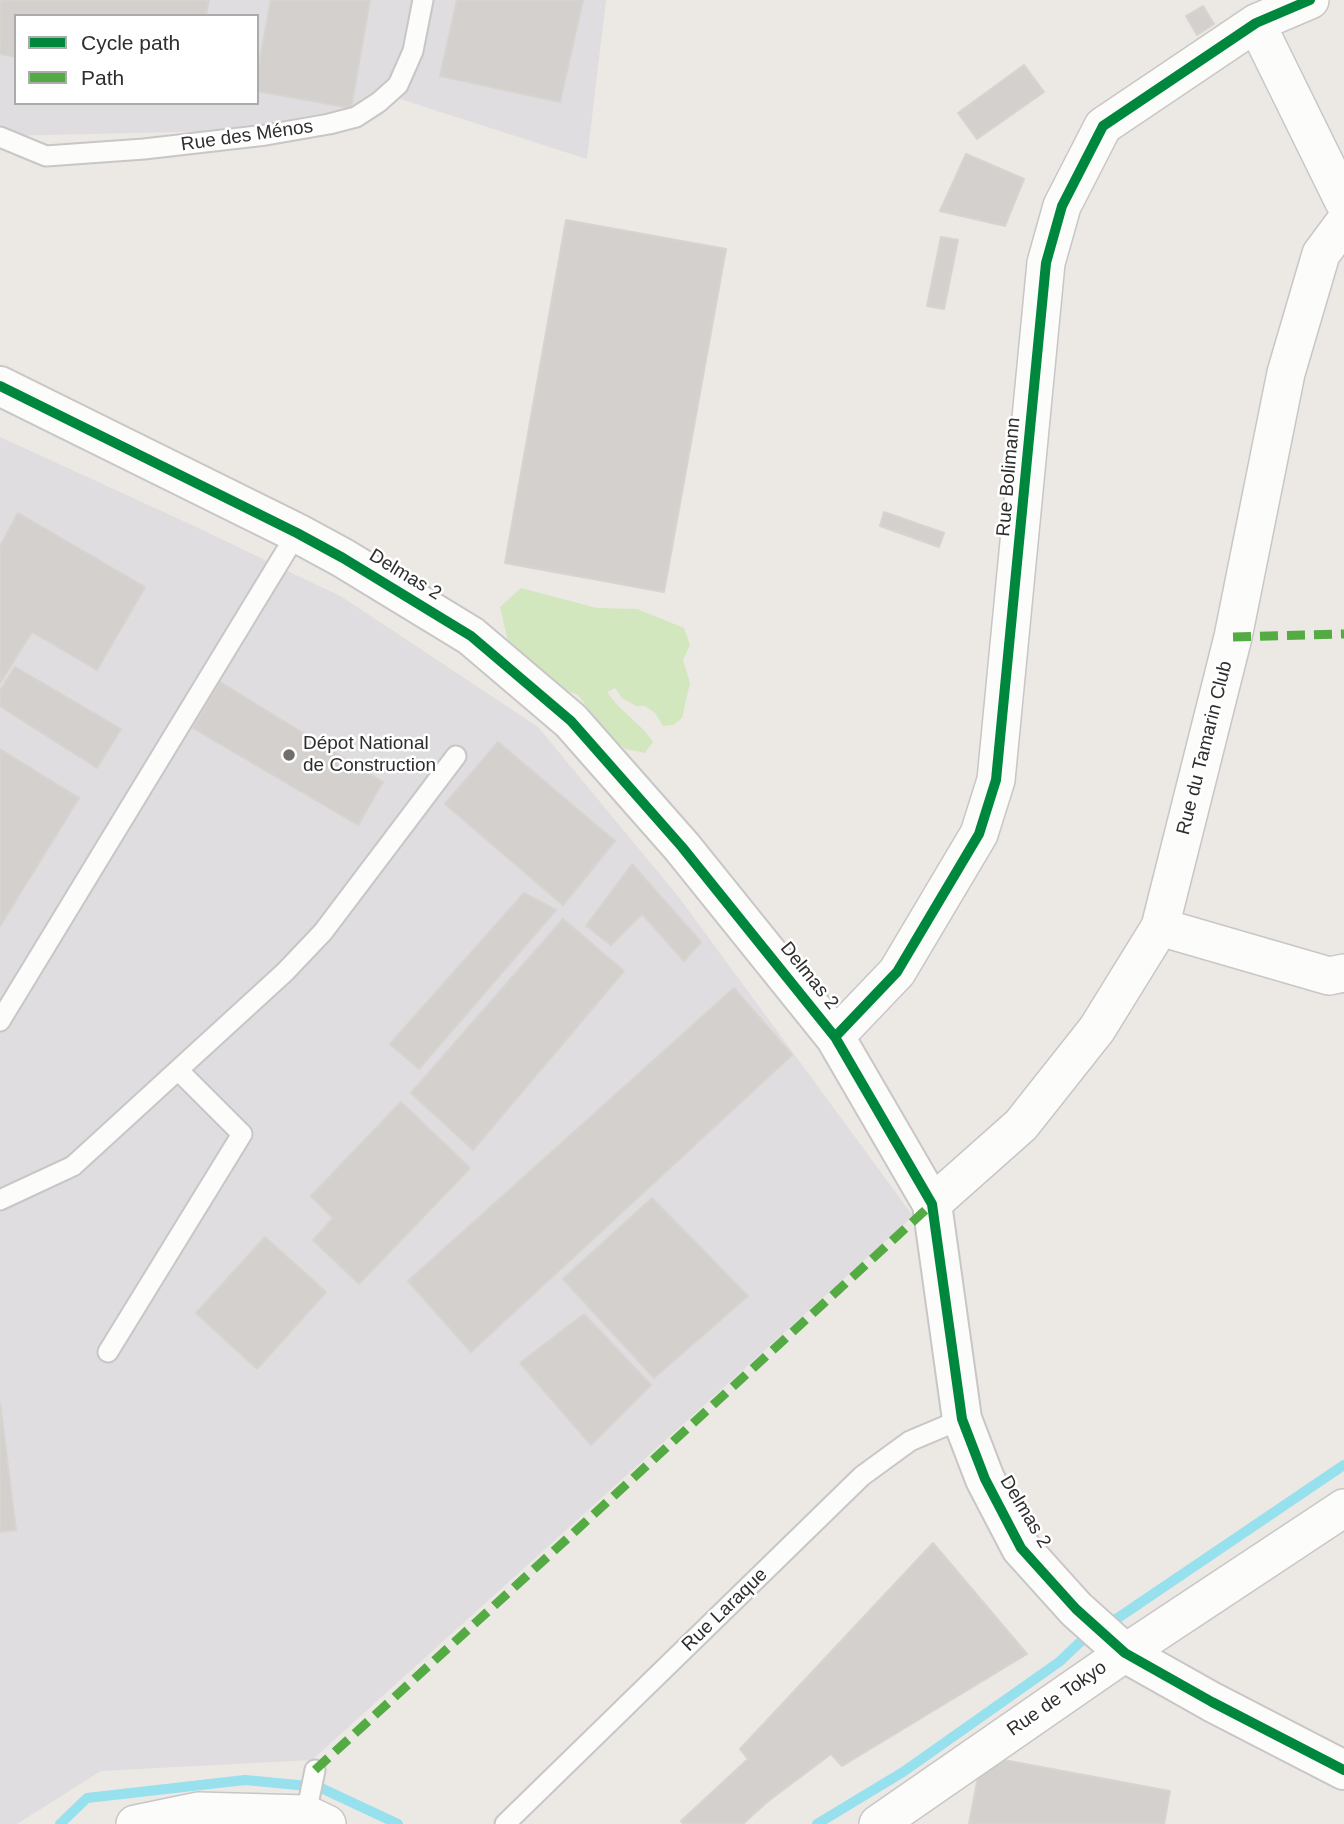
<!DOCTYPE html>
<meta charset="utf-8">
<style>
body{margin:0}
#map{position:relative;width:1344px;height:1824px;overflow:hidden;background:#ece8e4;font-family:Helvetica,sans-serif}
canvas{display:block}
.legend{position:absolute;left:14px;top:14px;width:245px;height:91px;box-sizing:border-box;background:#fff;border:2px solid #ababab;margin:0;padding:9px 12px;list-style:none;font-size:21px;color:#2e2e2e}
.legend li{display:flex;align-items:center;gap:14px;height:35px}
.legend b{width:35px;border:2px solid #ababab}
</style>
<div id="map">
<canvas width="1344" height="1824"></canvas>
<ul class="legend">
<li><b style="height:9px;background:#00873e"></b>Cycle path</li>
<li><b style="height:9px;background:#54ab44"></b>Path</li>
</ul>
</div>
<script>
const c = document.querySelector('canvas').getContext('2d');
c.lineJoin = 'round';
function fill(path, color) { c.fillStyle = color; c.fill(path, 'evenodd'); }
function strokePath(path, color, width, dash) { c.strokeStyle = color; c.lineWidth = width; c.lineCap = dash ? 'butt' : 'round'; c.setLineDash(dash || []); c.stroke(path); }
function drawText(font, color, halo, rows, align = 'center') {
  c.font = font + ' Helvetica,sans-serif'; c.lineWidth = 5; c.setLineDash([]); c.textBaseline = 'middle'; c.strokeStyle = halo; c.fillStyle = color; for (const [text, x, y, turn = 0] of rows) {
    c.save(); c.translate(x, y); c.rotate((+turn || 0) * Math.PI / 180); c.textAlign = isNaN(turn) ? turn : align; if (halo) c.strokeText(text, 0, 0); c.fillText(text, 0, 0); c.restore();
  }
}
fill(new Path2D(`
 M0 0H606L587 159 400 99 224 131 0 136ZM16 16H257V103H16Z
 M0 437 192 525 342 597 538 727 678 896 913 1216 312 1760 101 1771 17 1824H0Z`), '#dfdddf');
fill(new Path2D(`
 M521 588 597 608 637 609 684 628 690 645 683 660 690 683 682 718 673 725 663 726 655 713 645 706H636L622 698 615 688 607 692C620 712 640 722 653 742L645 753 626 749 611 738 578 695 548 682 510 650 500 607Z`), '#d2e7bd');
strokePath(new Path2D(`
 M1106 1626 1344 1465
 M60 1824 87 1798 245 1780 319 1787 398 1824
 M817 1824 903 1772 1059 1662 1079 1643 1092 1635`), '#97e0ee', 10);
const building = new Path2D(`
 M1 0H209L206 16H16V57L0 54Z
 M271 0H370L351 108 257 91V75Z
 M457 0H583L560 102 440 76Z
 M1203 6 1214 24 1197 35 1186 16Z
 M1024 65 1044 92 977 139 958 113Z
 M966 154 1024 179 1005 226 940 211Z
 M566 220 726 249 664 592 505 563Z
 M941 237 958 240 944 309 927 306Z
 M884 512 944 533 939 547 880 526Z
 M18 513 145 587 97 670 32 632 0 683V546Z
 M15 667 121 729 97 768 0 706V691Z
 M220 682 383 782 358 825 193 728Z
 M498 742 615 841 563 905 445 804Z
 M0 749 79 798 0 926Z
 M632 864 701 942 684 961 642 914 611 945 586 926Z
 M524 893 556 910 419 1069 390 1044Z
 M563 919 624 971 473 1150 411 1093Z
 M734 988 792 1055 471 1352 408 1281Z
 M401 1102 470 1168 359 1284 313 1240 333 1218 311 1196Z
 M652 1198 748 1296 654 1378 563 1279Z
 M265 1237 326 1292 257 1369 196 1313Z
 M584 1314 651 1385 591 1445 520 1363Z
 M0 1403 16 1530 0 1532Z
 M933 1543 1027 1654 842 1766 831 1754 767 1802 743 1824H683L681 1821 748 1759 740 1749Z
 M982 1756 1170 1791 1164 1824H969Z`);
fill(building, '#d3d0cd');
strokePath(building, '#d7d4d0', 2);
const service = new Path2D(`
 M0 137 46 156 144 149 266 135 329 124 356 117 379 102 398 85 413 51 423 0
 M0 1021 297 533
 M0 1200 73 1166 285 972 323 932 456 756
 M108 1352 242 1134 178 1070
 M306 1814 315 1770
 M505 1824 862 1476 910 1441 962 1419`);
const minor = new Path2D(`
 M1256 23 1344 202
 M1160 927 1329 976 1344 973
 M835 1037 897 972 979 834 996 780 1046 263 1062 206 1103 126 1256 23 1310 0
 M932 1204 1021 1125 1097 1029 1160 927 1233 637 1286 373 1321 254 1344 223
 M135 1824 198 1811 306 1814 327 1824
 M878 1824 1125 1653 1344 1508`);
const tertiary = new Path2D(`
 M0 386 297 533 343 558 471 636 571 721 682 847 835 1037 932 1204 962 1419 985 1479 1021 1548 1076 1609 1125 1653 1212 1702 1344 1770`);
strokePath(service, '#c8c6c7', 23);
strokePath(minor, '#c8c6c7', 40);
strokePath(tertiary, '#c8c6c7', 42);
strokePath(service, '#fcfcfb', 19);
strokePath(minor, '#fcfcfb', 37);
strokePath(tertiary, '#fcfcfb', 38);
strokePath(new Path2D(`
 M1233 637 1344 634
 M315 1770 932 1204`), '#54ab44', 9, [18, 9]);
strokePath(new Path2D(`
 M0 386 297 533 343 558 471 636 571 721 682 847 835 1037 932 1204 962 1419 985 1479 1021 1548 1076 1609 1125 1653 1212 1702 1344 1770
 M835 1037 897 972 979 834 996 780 1046 263 1062 206 1103 126 1256 23 1310 0`), '#00873e', 10);
for (const [x, y, r, color] of [
 [289,755,7,"#706f6e"]
]) { const dot = new Path2D(); dot.arc(x, y, r, 0, 2 * Math.PI); c.fillStyle = color; c.fill(dot); strokePath(dot, '#fff', 2.5); }
drawText('19px', '#2e2e2e', '#fff', [
 ["Rue des Ménos",247,136,-8],
 ["Rue Bolimann",1009,477,-85],
 ["Delmas 2",405,575,31],
 ["Rue du Tamarin Club",1205,748,-76],
 ["Delmas 2",809,976,51],
 ["Delmas 2",1025,1512,59],
 ["Rue Laraque",725,1610,-44],
 ["Rue de Tokyo",1057,1699,-35]
]);
drawText('19px', '#2e2e2e', '#fff', [
 ["Dépot National",303,744],
 ["de Construction",303,766]
], 'left');
</script>
